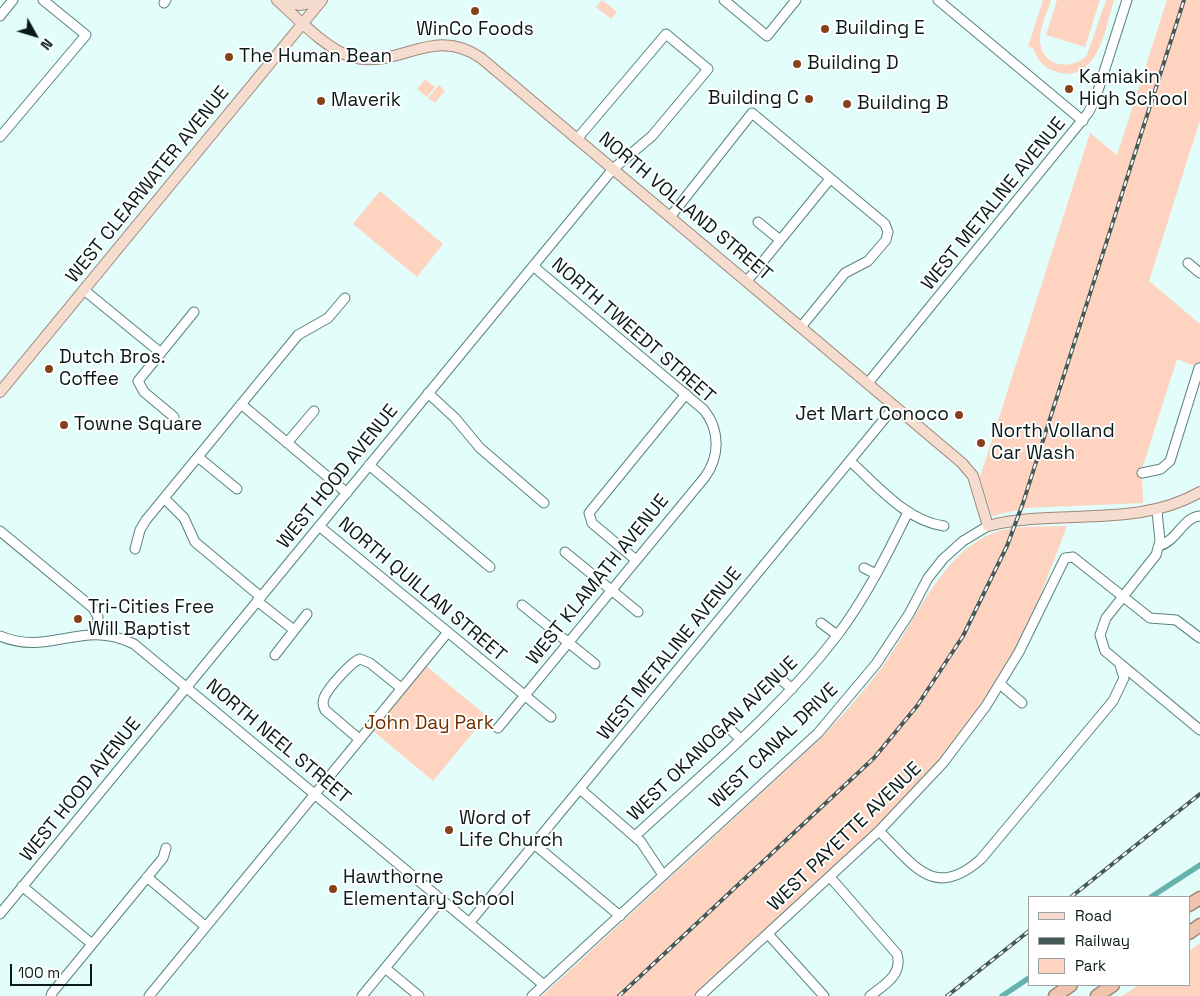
<!DOCTYPE html>
<style>
body{margin:0}
#map{position:relative;width:1200px;height:996px;overflow:hidden;background:#e2fdfa;font-family:"Space Grotesk",sans-serif}
canvas{display:block}
.legend{position:absolute;left:1028px;top:896px;width:162px;height:90px;box-sizing:border-box;background:#fff;border:1px solid #9da3a3;margin:0;padding:6px 9px;list-style:none;font-size:15px;color:#091a19}
.legend li{display:flex;align-items:center;gap:10px;height:25px}
.legend b{width:25px;border:1px solid #9da3a3}
.north{position:absolute;left:10px;top:10px;width:50px;height:50px;-webkit-text-stroke:4px #fff;paint-order:stroke;rotate:129deg;font-size:14px;font-weight:700;line-height:20px;text-align:center;color:#091a19}
.north::after{content:'';display:block;margin:auto;width:18px;height:22px;background:#091a19;clip-path:polygon(50% 0,100% 100%,50% 72%,0 100%)}
.scale{position:absolute;left:10px;top:964px;width:82px;height:22px;box-sizing:border-box;border:2px solid #091a19;border-top:0;padding-left:6px;font-size:15px;line-height:18px;white-space:nowrap;color:#091a19;-webkit-text-stroke:4px #fff;paint-order:stroke}
</style>
<div id="map">
<canvas width="1200" height="996"></canvas>
<ul class="legend">
<li><b style="height:6px;background:#f6dccf"></b>Road</li>
<li><b style="height:6px;background:#455958"></b>Railway</li>
<li><b style="height:14px;background:#fed3bf"></b>Park</li>
</ul>
<div class="north">N</div>
<div class="scale">100 m</div>
</div>
<script>
const c = document.querySelector('canvas').getContext('2d');
c.lineJoin = 'round';
function fill(path, color) { c.fillStyle = color; c.fill(path, 'evenodd'); }
function strokePath(path, color, width, dash) { c.strokeStyle = color; c.lineWidth = width; c.lineCap = dash ? 'butt' : 'round'; c.setLineDash(dash || []); c.stroke(path); }
function drawText(font, color, halo, rows, align = 'center') {
  c.font = font + ' "Space Grotesk",sans-serif'; c.lineWidth = 4; c.setLineDash([]); c.textBaseline = 'middle'; c.strokeStyle = halo; c.fillStyle = color; for (const [text, x, y, turn = 0] of rows) {
    c.save(); c.translate(x, y); c.rotate((+turn || 0) * Math.PI / 180); c.textAlign = isNaN(turn) ? turn : align; if (halo) c.strokeText(text, 0, 0); c.fillText(text, 0, 0); c.restore();
  }
}
fill(new Path2D(`
 M602 0 617 12 611 19 596 7Z
 M1043 0H1051C1047 13 1039 29 1040 42 1042 66 1072 72 1087 55L1106 0H1114C1106 27 1098 84 1057 72 1045 69 1037 60 1033 48L1028 47Z
 M1057 0H1100L1085 47 1046 35Z
 M1167 0H1200V120L1149 281 1200 324V368L1177 359 1142 469 1143 503 1026 508 992 516 980 477 1090 133 1117 155Z
 M425 79 435 87 427 97 417 89Z
 M439 85 445 91 435 103 428 98Z
 M380 191 443 244 417 277 353 224Z
 M1067 526 1031 620 1006 667 947 753 869 837 696 996H542L823 736C848 709 873 682 893 651 921 610 945 550 996 532 1017 525 1045 527 1067 526Z
 M426 666 487 716 433 781 372 730Z
 M1200 943V996H1122L1139 985H1189V951Z`), '#fed3bf');
strokePath(new Path2D(`
 M1151 897 1200 865
 M1002 996 1029 978`), '#66b3ae', 5.5);
const minor = new Path2D(`
 M724 0 767 36 796 0
 M938 0 1083 121
 M164 3 166 0
 M0 16 13 0
 M0 137 86 35 43 0
 M670 217 752 113 885 224 888 232 886 240 868 261 845 273 801 327
 M758 222 780 240
 M1188 263 1200 273
 M747 281 830 179
 M84 290 161 353
 M868 383 1088 113 1095 100 1127 0
 M428 393 455 418 480 448 544 503
 M241 404 347 493
 M174 417 144 392 138 381 194 312
 M287 443 314 411
 M198 457 237 489
 M850 461C877 485 906 521 944 526
 M369 465 490 567
 M1142 473 1161 469 1170 461 1199 368
 M164 498 184 518 195 542 261 597
 M1157 511 1160 541 1156 555 1106 618 1100 635 1105 651 1200 730
 M319 526 551 717
 M0 531 93 608 98 617 97 634
 M1159 546C1177 541 1183 517 1200 516
 M135 549 140 530 146 520 298 335 328 318 345 298
 M565 552 638 612
 M636 560 592 523 589 513 686 394
 M864 568 876 574
 M257 601 294 630
 M522 605 595 664
 M821 623 837 635
 M0 636C50 657 82 618 134 644L544 985
 M275 655 307 614
 M776 675 792 689
 M1000 684 1022 703
 M498 728 705 477C720 456 720 430 704 410L533 266
 M731 730 740 739
 M359 739 325 710C323 706 322 703 324 698 327 689 351 662 360 659L370 663 401 688
 M580 789 641 842 663 875
 M879 831C914 865 934 901 981 859L1113 701 1124 678 1120 665
 M635 836C704 772 778 712 836 637 865 599 887 555 908 512
 M534 844 620 916
 M147 877 206 927
 M830 877 897 954C903 975 884 985 870 996
 M22 886 92 944
 M0 914 613 169 652 136 708 69 666 34 577 139
 M470 922 895 406
 M768 934 824 996
 M385 968 419 996
 M51 996 52 993 163 858 166 848
 M149 996 448 632
 M362 996 442 899
 M532 996 818 733 876 664 909 614 928 578 943 559 963 541 988 526
 M700 996 879 831 943 763 986 706 1019 652 1065 558 1073 557 1150 618 1176 620 1200 638`);
const major = new Path2D(`
 M277 0C296 17 327 50 352 57 399 70 432 24 481 58L962 463 973 476 988 526C1057 508 1137 529 1200 492
 M278 0 299 5 321 1
 M0 392 322 0`);
const highway = new Path2D(`
 M1189 905 1200 898
 M1189 933 1200 925
 M1055 996 1071 985
 M1097 996 1113 985`);
strokePath(minor, '#5a8380', 11);
strokePath(major, '#9f887a', 12);
strokePath(highway, '#9f887a', 15);
strokePath(minor, '#fff', 9);
strokePath(major, '#f6dccf', 10);
strokePath(highway, '#f0c4af', 12);
const rail = new Path2D(`
 M1071 897 1200 794
 M619 996 874 758 917 706 963 636 1007 546 1023 503 1184 0
 M947 996 1029 931`);
strokePath(rail, '#455958', 4);
strokePath(rail, '#fff', 2, [5.5]);
for (const [x, y, r, color] of [
 [475,11,5,"#86411a"],
 [825,29,5,"#86411a"],
 [229,57,5,"#86411a"],
 [797,64,5,"#86411a"],
 [1069,89,5,"#86411a"],
 [809,99,5,"#86411a"],
 [321,101,5,"#86411a"],
 [847,104,5,"#86411a"],
 [49,369,5,"#86411a"],
 [959,415,5,"#86411a"],
 [64,425,5,"#86411a"],
 [981,443,5,"#86411a"],
 [78,619,5,"#86411a"],
 [449,830,5,"#86411a"],
 [333,889,5,"#86411a"]
]) { const dot = new Path2D(); dot.arc(x, y, r, 0, 2 * Math.PI); c.fillStyle = color; c.fill(dot); strokePath(dot, '#fff', 2); }
drawText('19px', '#091a19', '#fff', [
 ["Building E",835,29],
 ["WinCo Foods",475,30,"center"],
 ["The Human Bean",239,57],
 ["Building D",807,64],
 ["Kamiakin",1079,78],
 ["High School",1079,100],
 ["Building C",799,99,"right"],
 ["Maverik",331,101],
 ["Building B",857,104],
 ["Dutch Bros.",59,358],
 ["Coffee",59,380],
 ["Jet Mart Conoco",949,415,"right"],
 ["Towne Square",74,425],
 ["North Volland",991,432],
 ["Car Wash",991,454],
 ["Tri-Cities Free",88,608],
 ["Will Baptist",88,630],
 ["Word of",459,819],
 ["Life Church",459,841],
 ["Hawthorne",343,878],
 ["Elementary School",343,900]
], 'left');
drawText('19px', '#091a19', '#fff', [
 ["WEST CLEARWATER AVENUE",148,185,-51],
 ["WEST METALINE AVENUE",994,204,-51],
 ["NORTH VOLLAND STREET",685,207,40],
 ["NORTH TWEEDT STREET",633,331,41],
 ["WEST HOOD AVENUE",338,477,-51],
 ["WEST KLAMATH AVENUE",598,580,-51],
 ["NORTH QUILLAN STREET",422,590,40],
 ["WEST METALINE AVENUE",670,654,-51],
 ["WEST OKANOGAN AVENUE",713,739,-44],
 ["NORTH NEEL STREET",278,742,40],
 ["WEST CANAL DRIVE",774,746,-44],
 ["WEST HOOD AVENUE",81,790,-51],
 ["WEST PAYETTE AVENUE",845,837,-44]
]);
drawText('19px', '#712e01', '#fff', [
 ["John Day Park",429,724]
]);
</script>
